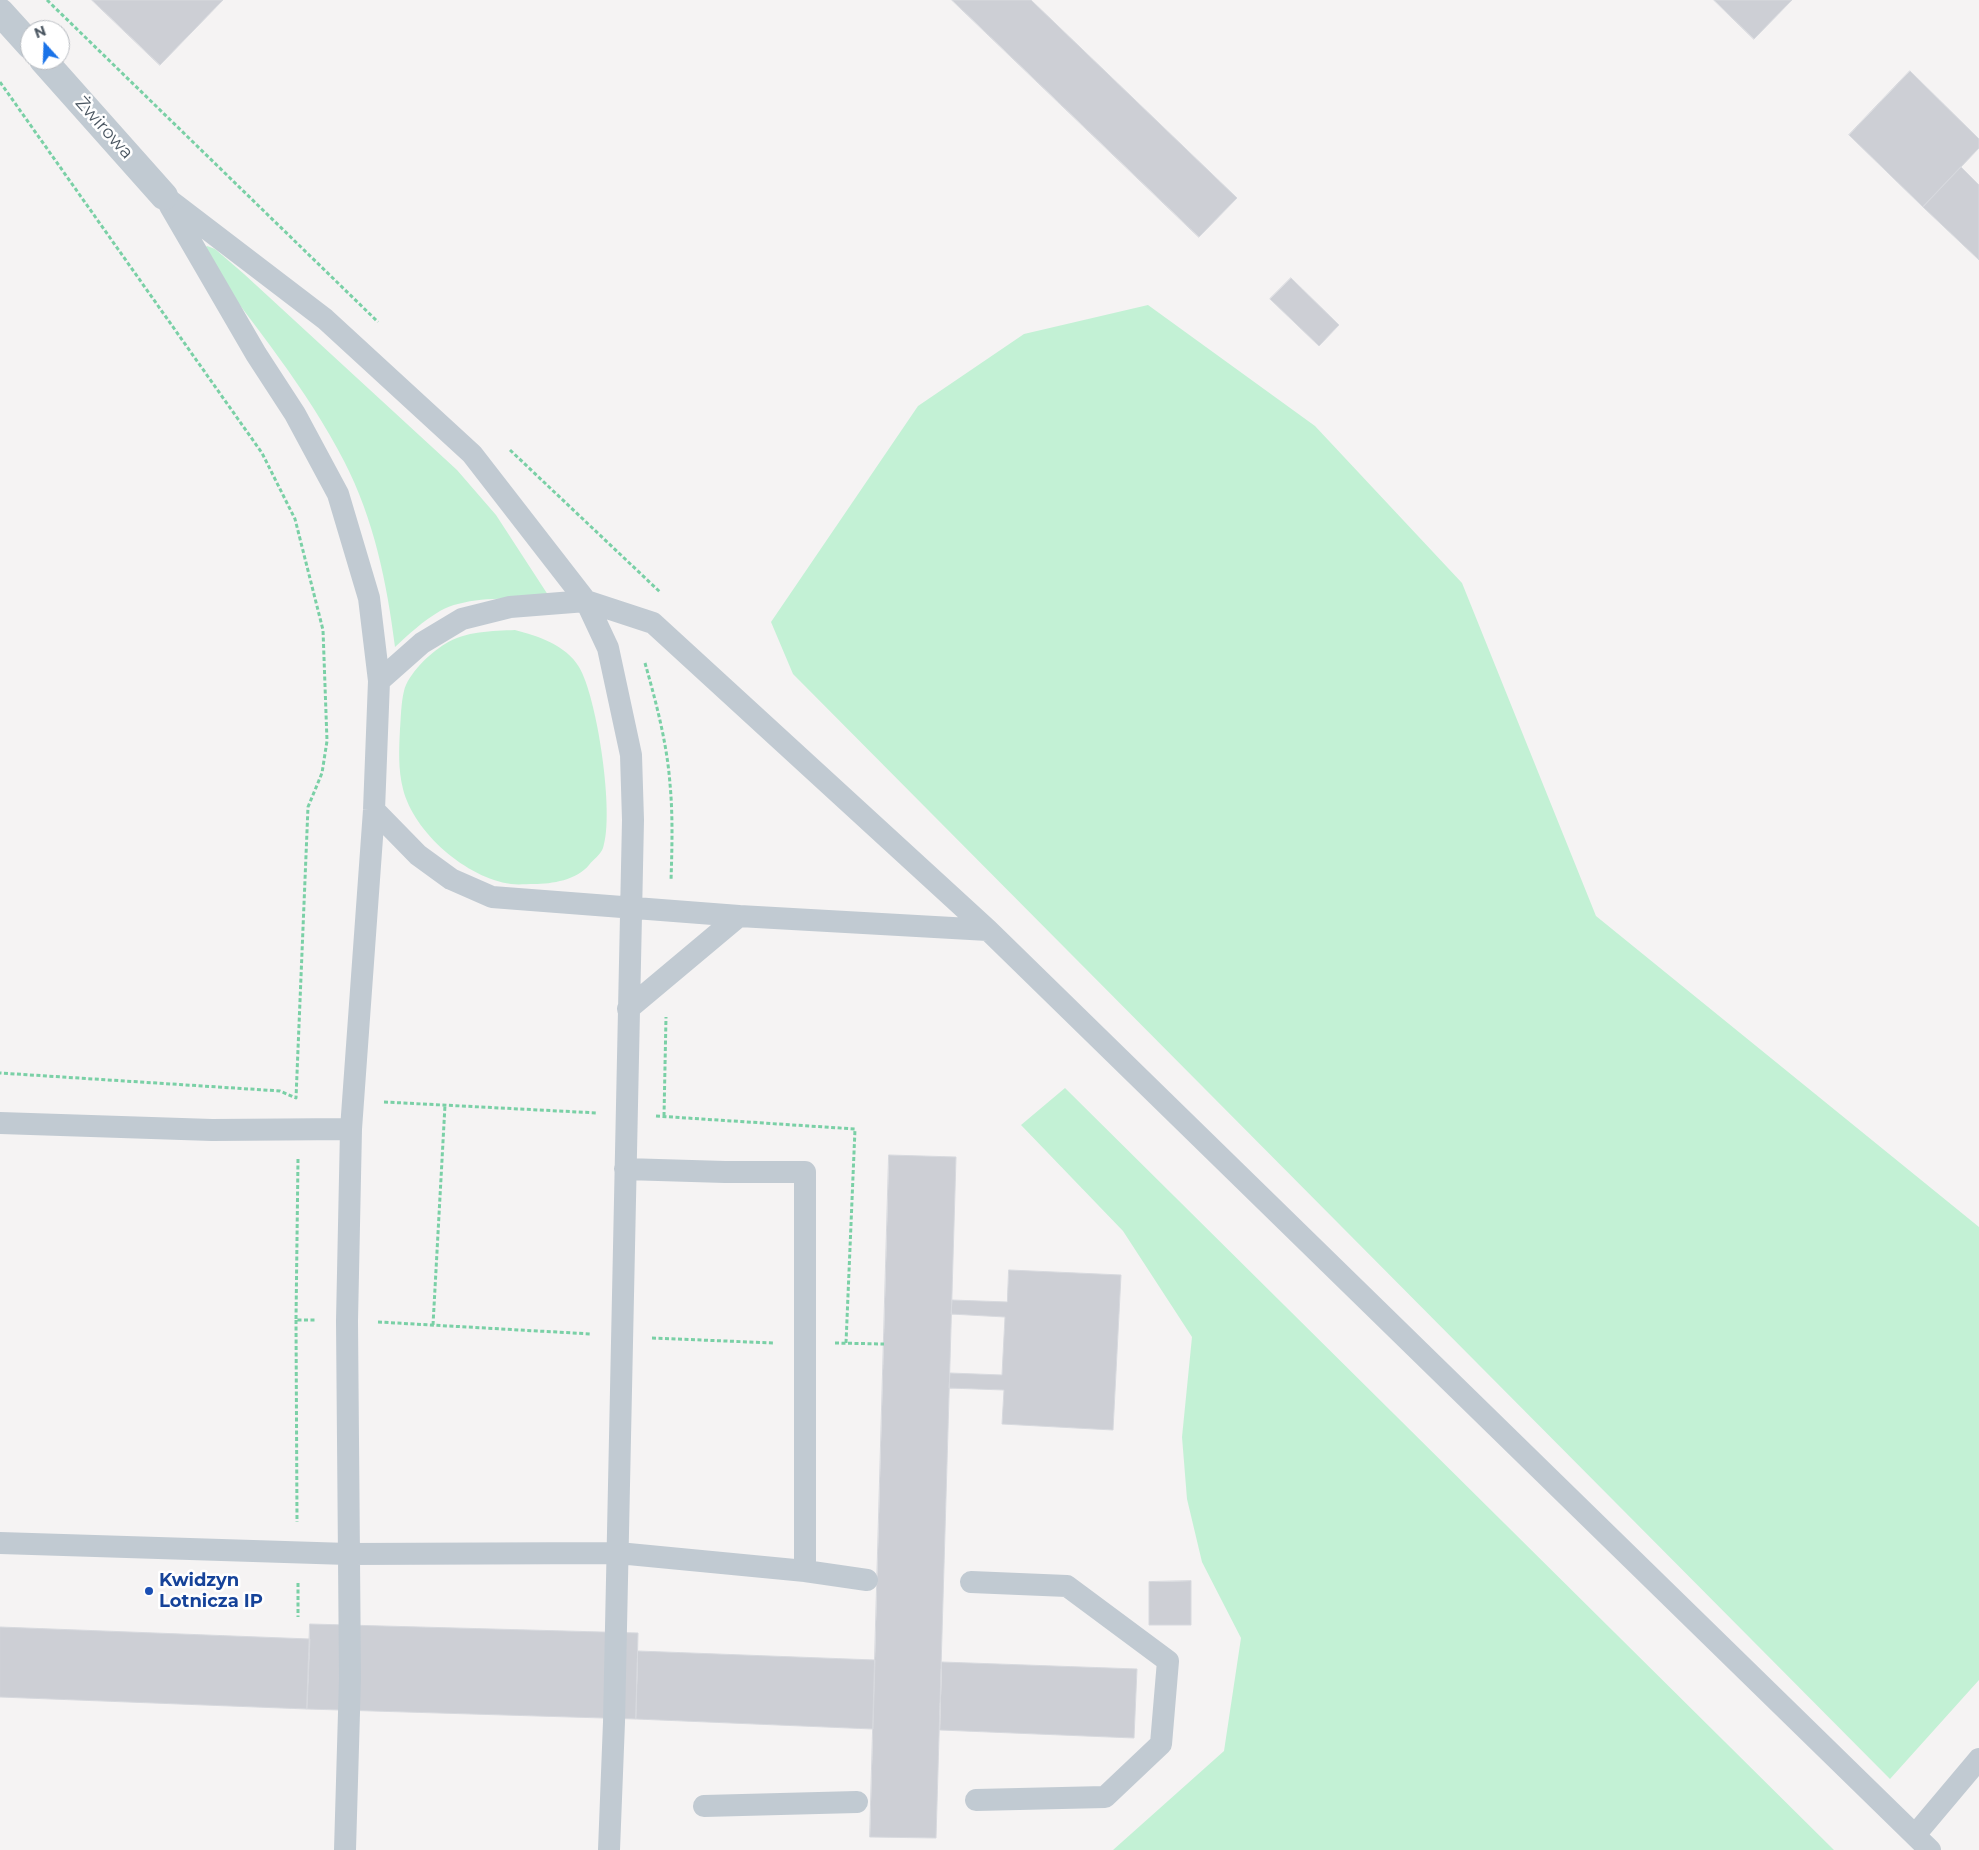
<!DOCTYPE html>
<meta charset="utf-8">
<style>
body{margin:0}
#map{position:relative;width:1979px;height:1850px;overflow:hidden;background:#f5f3f3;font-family:Montserrat,sans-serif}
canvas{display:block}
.north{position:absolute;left:20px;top:20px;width:50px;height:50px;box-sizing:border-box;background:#fff;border:1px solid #b7bbc0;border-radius:50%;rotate:340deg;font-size:14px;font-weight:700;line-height:20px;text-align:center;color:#4a5661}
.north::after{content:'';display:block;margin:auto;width:18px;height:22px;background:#1a73e8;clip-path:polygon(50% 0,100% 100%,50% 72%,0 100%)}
</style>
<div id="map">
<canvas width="1979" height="1850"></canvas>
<div class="north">N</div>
</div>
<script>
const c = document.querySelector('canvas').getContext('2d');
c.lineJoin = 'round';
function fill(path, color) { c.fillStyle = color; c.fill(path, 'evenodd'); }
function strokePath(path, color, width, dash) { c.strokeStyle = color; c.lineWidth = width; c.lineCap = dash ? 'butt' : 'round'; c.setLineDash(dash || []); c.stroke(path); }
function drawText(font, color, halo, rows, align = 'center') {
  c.font = font + ' Montserrat,sans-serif'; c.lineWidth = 5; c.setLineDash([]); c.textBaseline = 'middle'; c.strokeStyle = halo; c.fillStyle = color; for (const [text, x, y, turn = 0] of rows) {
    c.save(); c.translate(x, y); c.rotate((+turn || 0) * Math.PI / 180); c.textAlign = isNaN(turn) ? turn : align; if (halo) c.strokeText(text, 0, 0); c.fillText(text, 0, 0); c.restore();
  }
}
fill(new Path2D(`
 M207 246 215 249 244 274 457 470 496 515 550 598C517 599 468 595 440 611 423 621 409 634 395 647 387 583 374 519 344 461 307 389 254 325 206 260L201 251Z
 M1148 305 1315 426 1462 583 1596 916 1979 1227V1680L1890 1779 793 674 771 622 918 406 1024 334Z
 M515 630C538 636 566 645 579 667 597 696 615 815 603 848 601 854 593 860 589 865 577 880 552 884 534 884 527 884 518 885 511 884 467 878 414 833 403 789 398 769 399 749 400 729 401 717 401 703 404 691 408 674 430 653 445 644 465 631 493 631 515 630Z
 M1065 1088 1834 1850H1113L1224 1751 1241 1638 1202 1562 1187 1499 1182 1437 1192 1337 1123 1231 1021 1125Z`), '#c3f1d5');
const building = new Path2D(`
 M92 0H223L160 65Z
 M952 0H1031L1237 198 1199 237Z
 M1714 0H1792L1754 39Z
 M1910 71 1979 139V148L1923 207 1849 135Z
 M1961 167 1979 185V260L1923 207Z
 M1291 278 1339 325 1319 346 1270 299Z
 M889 1155 956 1157 936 1838 870 1837Z
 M1009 1270 1121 1275 1113 1430 1002 1424 1004 1390 949 1388 950 1373 1002 1375 1005 1317 951 1314 952 1300 1007 1302Z
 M1191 1581V1625H1149V1582Z
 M310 1624 638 1633 636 1719 307 1709Z
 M0 1627 310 1639 307 1709 0 1697Z
 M638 1651 875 1660 873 1729 636 1719Z
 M942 1662 1137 1669 1134 1738 940 1730Z`);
fill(building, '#cdcfd5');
strokePath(building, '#d7d9de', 1);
strokePath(new Path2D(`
 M47 0 378 322
 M0 82 262 453 295 519 323 630 327 741 322 773 308 807 296 1098 280 1091 0 1073
 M510 450 660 592
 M645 663C656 702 667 743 670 784 673 816 672 849 671 881
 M384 1102 598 1113
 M656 1116 855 1129 846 1343
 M664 1116 666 1017
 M298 1159 296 1320H317
 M296 1320 297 1522
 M378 1322 591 1334
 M433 1325 445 1105
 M652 1338 774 1343
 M835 1343 884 1344
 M298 1583V1617`), '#7ad0a6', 3, [4, 2.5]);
strokePath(new Path2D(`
 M164 196 325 319 472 454 586 601 608 648 631 755 633 820 614 1722 609 1850
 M170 206 256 354 295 414 338 494 369 598 379 681 374 810 351 1129 347 1321 350 1678 345 1850
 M379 681 422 643 462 619 510 607 586 601 653 623 988 930 1930 1850
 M374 810 418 855 451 879 492 897 739 916 988 930
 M628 1009 739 916
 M0 1123 212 1130 351 1129
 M0 1543 348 1554 618 1553 805 1571V1172H725L625 1169
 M805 1571 867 1580
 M971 1582 1067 1586 1168 1661 1161 1744 1105 1797 976 1800
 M704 1806 857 1802
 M1915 1835 1979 1759`), '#c1cad2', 22);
strokePath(new Path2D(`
 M0 12 30 45
 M43 60 164 196`), '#c1cad2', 28);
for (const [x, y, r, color] of [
 [149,1591,5,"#1a4fb4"]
]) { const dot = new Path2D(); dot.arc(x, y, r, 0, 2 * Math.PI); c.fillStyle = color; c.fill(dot); strokePath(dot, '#fff', 2); }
drawText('18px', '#4a5661', '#fff', [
 ["Żwirowa",104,128,48]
]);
drawText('bold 18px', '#164399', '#fff', [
 ["Kwidzyn",159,1581],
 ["Lotnicza IP",159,1602]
], 'left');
</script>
